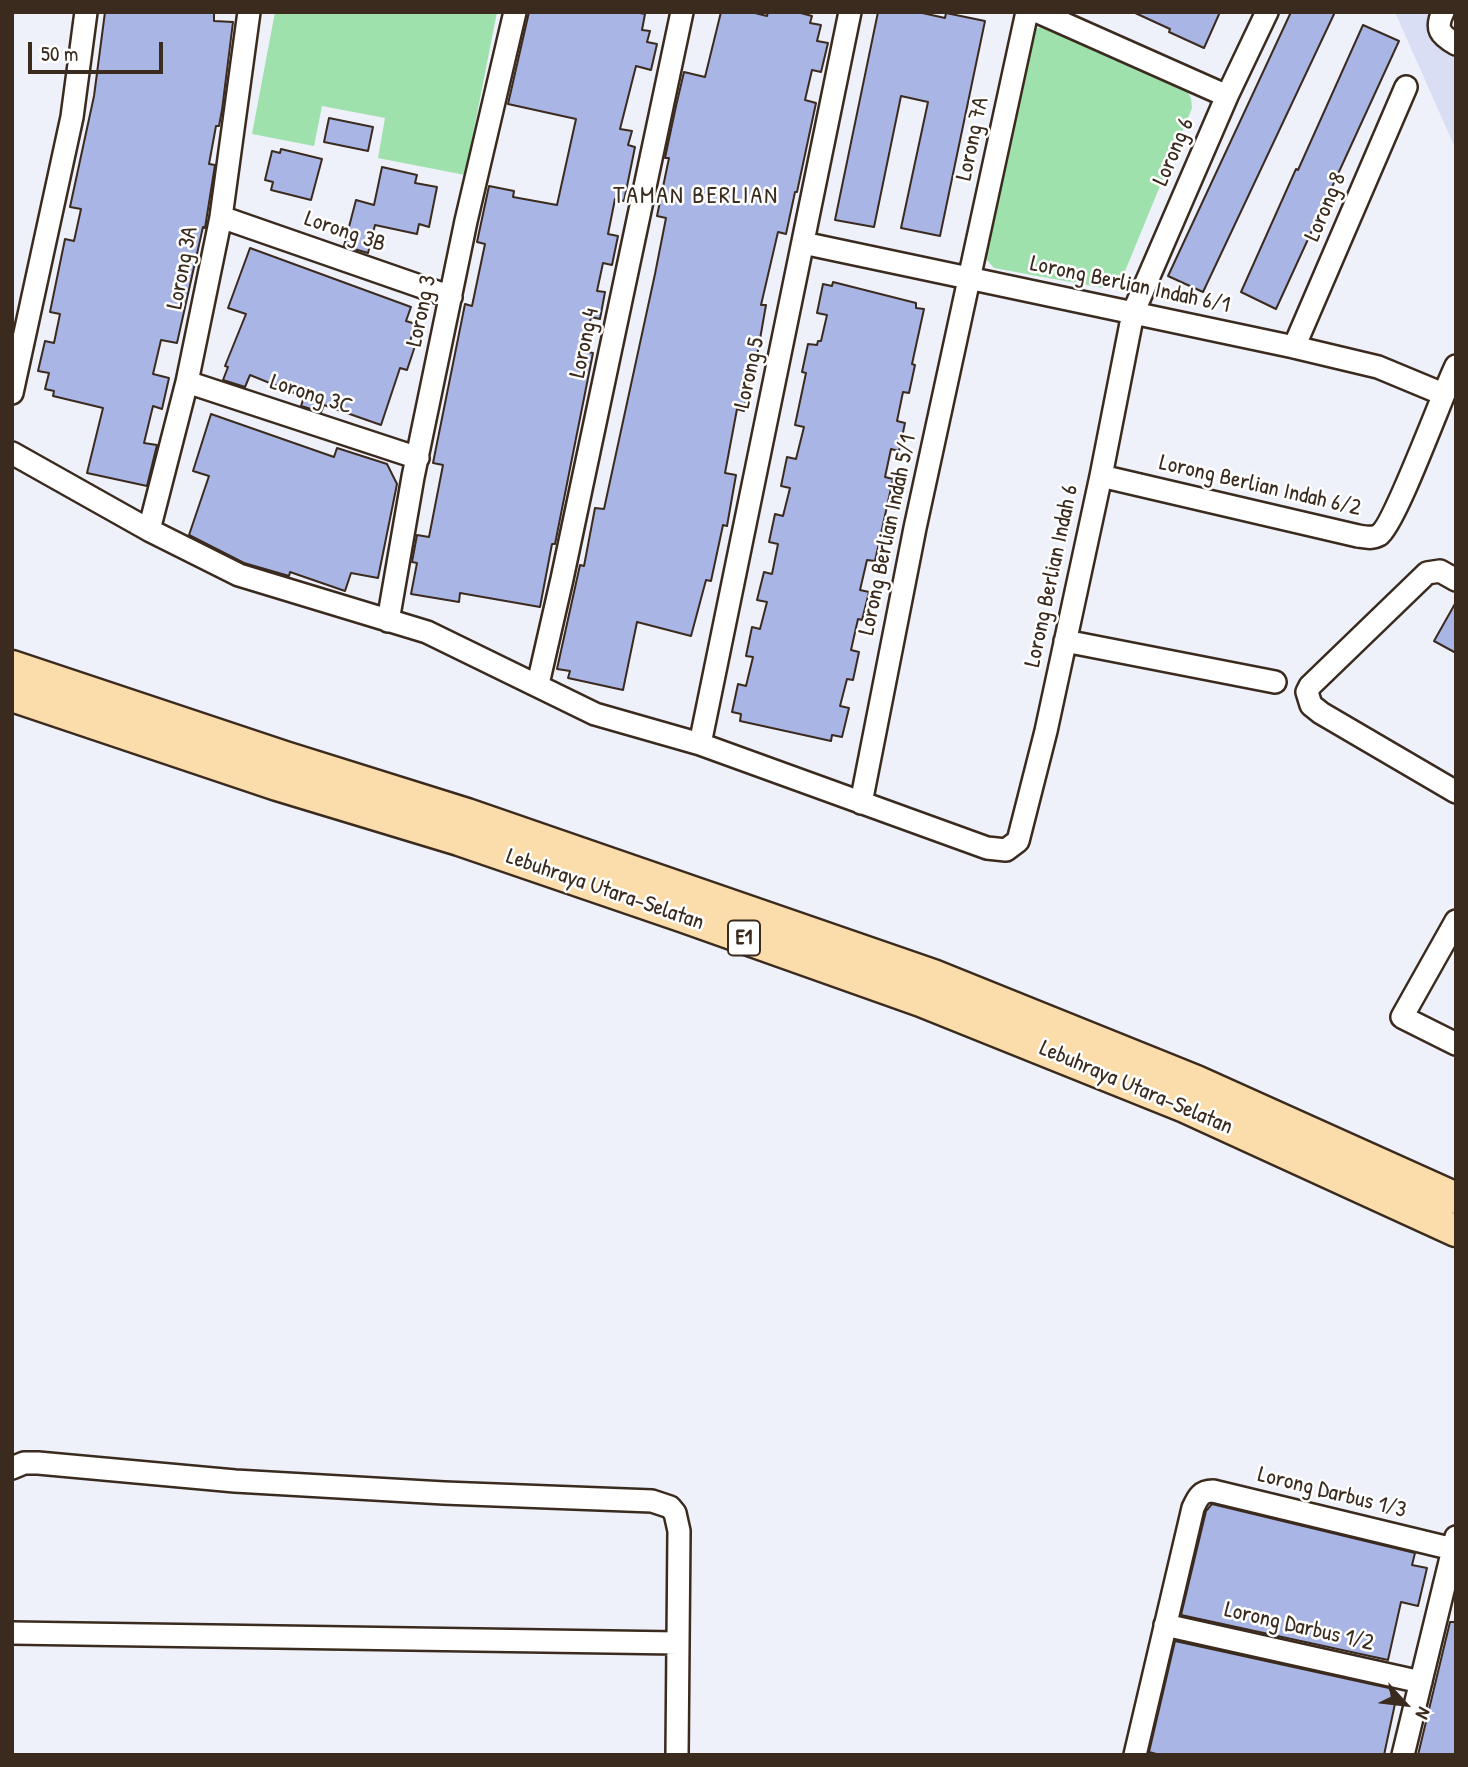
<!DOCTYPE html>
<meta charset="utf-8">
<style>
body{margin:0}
#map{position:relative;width:1468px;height:1767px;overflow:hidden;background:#eef0fa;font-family:"Patrick Hand",sans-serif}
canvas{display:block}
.frame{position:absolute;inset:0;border:14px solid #3b2a1e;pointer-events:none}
.north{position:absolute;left:1370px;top:1669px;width:70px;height:70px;-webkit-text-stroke:5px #fff;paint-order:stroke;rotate:117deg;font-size:19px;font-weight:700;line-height:28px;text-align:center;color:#3b2a1e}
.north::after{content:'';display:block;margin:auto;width:24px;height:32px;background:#3b2a1e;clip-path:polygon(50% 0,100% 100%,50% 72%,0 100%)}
.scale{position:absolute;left:28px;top:42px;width:135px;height:32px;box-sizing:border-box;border:4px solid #3b2a1e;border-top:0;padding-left:9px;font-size:21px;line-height:24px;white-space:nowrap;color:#3b2a1e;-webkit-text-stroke:5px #fff;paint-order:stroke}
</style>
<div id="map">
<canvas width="1468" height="1767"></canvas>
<div class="frame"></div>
<div class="north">N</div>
<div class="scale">50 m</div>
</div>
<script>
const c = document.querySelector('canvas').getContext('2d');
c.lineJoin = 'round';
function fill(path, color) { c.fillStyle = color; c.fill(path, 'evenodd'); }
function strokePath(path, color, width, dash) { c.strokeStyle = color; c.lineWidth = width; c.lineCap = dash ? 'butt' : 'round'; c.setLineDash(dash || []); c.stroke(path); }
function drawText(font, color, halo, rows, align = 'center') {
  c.font = font + ' "Patrick Hand",sans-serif'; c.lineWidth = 5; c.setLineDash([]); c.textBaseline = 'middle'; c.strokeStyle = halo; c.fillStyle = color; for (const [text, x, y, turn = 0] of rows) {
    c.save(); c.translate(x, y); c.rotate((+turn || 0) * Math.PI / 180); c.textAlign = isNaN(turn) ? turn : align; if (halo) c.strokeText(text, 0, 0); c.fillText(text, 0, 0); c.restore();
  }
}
fill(new Path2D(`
 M1395 12H1430L1456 27V150Z`), '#d9def4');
fill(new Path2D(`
 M275 12H497L465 175 378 158 385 118 322 106 314 146 252 134Z
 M1045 27 1187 91 1191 98 1192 108 1121 281 1114 287 1103 288 994 268 978 250 1026 36 1036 28Z`), '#9fe1ac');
const building = new Path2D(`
 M105 12H214V21L233 22 222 110 219 126H216L209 164 215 165 205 228 203 227 177 343 161 340 153 374 169 378 162 409 153 406 144 443 157 445 147 486 87 473 103 408 53 396 54 391 45 389 49 373 38 371 45 341 54 343 60 314 50 312 65 239 74 241 81 209 70 207 94 96Z
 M529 12H635L645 14 642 30 650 31 647 42 657 44 651 70 636 66 620 129 632 131 628 145 635 147 624 201 615 199 608 234 618 236 612 265 603 263 597 291 605 292 600 319 591 317 584 351 593 353 555 544H552L540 607 460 593 459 602 411 594 417 563 412 562 417 535 429 537 443 465 433 463 465 304 472 306 485 244 477 242 489 186 514 191 513 197 557 205 576 119 508 104Z
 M721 12H751L767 16 768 12H797L812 16 810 23 821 25 817 41 828 43 821 72 812 70 805 100 816 103 797 192H795L786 234 778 232 761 305H766L757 356 754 355 744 411 737 409 725 473 736 475 727 526 723 525 711 581 706 580 691 636 637 622 623 690 568 678 570 671 557 669 580 565 584 566 595 508 604 509 655 274 666 218 657 216 669 158H665L676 106 684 72 705 77Z
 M878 12H918L945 18 946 13 985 21 940 236 901 228 928 102 901 96 874 227 835 220Z
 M1133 12H1220L1204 48 1169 32 1170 29Z
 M1291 12H1335L1203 292 1168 276Z
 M1363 25 1399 41 1276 309 1241 292 1296 169 1298 170Z
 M329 118 373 127 368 151 324 142Z
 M281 149 322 159 311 200 271 190 273 182 265 180 272 151 280 153Z
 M382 167 417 175 415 183 437 187 429 227 419 224 417 234 375 225 368 253 344 246 356 200 374 205Z
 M250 248 411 307 406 321 416 324 409 344 415 346 407 370 400 368 381 425 324 405 321 412 301 406 304 397 250 375 245 387 223 380 228 367 225 366 246 314 228 308Z
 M833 282 916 303V308L924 309 912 364 915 365 909 393 903 392 897 421 905 423 899 451 891 449 885 477 893 479 875 561 867 560 860 590 869 592 862 620 858 619 851 650 859 652 853 680 847 679 840 706 849 708 842 737 832 735 831 741 740 721 741 714 732 712 738 684 746 686 753 657 746 656 752 627 760 629 767 602 757 600 764 572 772 574 778 544 769 542 775 514 783 516 790 488 781 486 787 457 796 459 804 427 795 425 806 373 802 372 808 344 817 345 818 341H821L827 315 817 313 823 284 832 286Z
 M211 414 334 457 337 448 387 464 397 484 378 578 351 573 345 591 290 572 289 576 244 563 189 535 209 476 193 471Z
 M1456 602V653L1434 641Z
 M1212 1504 1415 1553 1412 1565 1427 1568 1418 1606 1401 1602 1388 1660 1181 1615 1206 1511Z
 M1450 1622H1456V1755H1418Z
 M1175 1641 1389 1688 1396 1699 1384 1755H1160L1149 1752Z`);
fill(building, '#a9b5e5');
strokePath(building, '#3b2a1e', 2);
const minor = new Path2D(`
 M1038 12 1227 96
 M1443 12C1435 29 1440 35 1456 44
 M221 217 451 297
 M803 243 1294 347 1378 367 1443 394
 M1294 347 1406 87
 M187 382 418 458
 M12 393 72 117 86 12
 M12 453 149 530 239 575 427 632 595 714 700 744 987 848 1006 850 1018 841 1046 731 1101 476 1133 313 1227 96 1267 12
 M1101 476 1358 536C1365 537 1372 539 1379 535 1395 525 1443 392 1456 366
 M149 530 187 382 221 217 249 12
 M1456 580 1440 571 1427 573 1310 686 1307 692 1311 705 1321 713 1456 792
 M388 621 413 477 466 221 515 12
 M1065 641 1275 682
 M538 684 562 579 682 12
 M700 744 850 12
 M861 803 915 528 1027 12
 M1456 921 1402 1017 1456 1044
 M12 1468 24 1463H38L235 1481 444 1493 652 1501 670 1507 675 1513 679 1531 677 1755
 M1165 1625 1421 1682
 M12 1633 677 1643
 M1135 1755 1193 1508C1198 1497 1201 1491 1213 1491L1453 1549
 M1403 1755 1456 1537`);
const highway = new Path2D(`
 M12 666 285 757 467 814 933 975 1196 1081 1456 1198
 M12 696 277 785 459 840 684 917 921 1001 1185 1107 1456 1231`);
strokePath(minor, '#3b2a1e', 26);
strokePath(highway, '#3b2a1e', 35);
strokePath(minor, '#fff', 21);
strokePath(highway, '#fbddab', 30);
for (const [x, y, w] of [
 [744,938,32]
]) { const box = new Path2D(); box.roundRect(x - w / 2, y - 17.5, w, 35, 5); c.fillStyle = '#fff'; c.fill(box); strokePath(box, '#3b2a1e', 2); }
drawText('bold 21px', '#3b2a1e', null, [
 ["E1",744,938]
]);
drawText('23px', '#3b2a1e', '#fff', [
 ["Lorong 7A",973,139,-78],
 ["Lorong 6",1174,152,-67],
 ["Lorong 8",1326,207,-67],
 ["Lorong 3B",345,232,19],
 ["Lorong 3A",183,268,-79],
 ["Lorong Berlian Indah 6/1",1130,285,12],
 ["Lorong 3",422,311,-78],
 ["Lorong 4",585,343,-78],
 ["Lorong 5",750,373,-78],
 ["Lorong 3C",311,395,18],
 ["Lorong Berlian Indah 6/2",1260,486,13],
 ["Lorong Berlian Indah 5/1",888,535,-78],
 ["Lorong Berlian Indah 6",1052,576,-78],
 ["Lebuhraya Utara–Selatan",605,890,19],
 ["Lebuhraya Utara–Selatan",1136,1088,23],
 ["Lorong Darbus 1/3",1332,1493,14],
 ["Lorong Darbus 1/2",1299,1627,13]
]);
c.letterSpacing = '2px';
drawText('24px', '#3b2a1e', '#fff', [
 ["TAMAN BERLIAN",696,197]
]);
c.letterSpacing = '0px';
</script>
